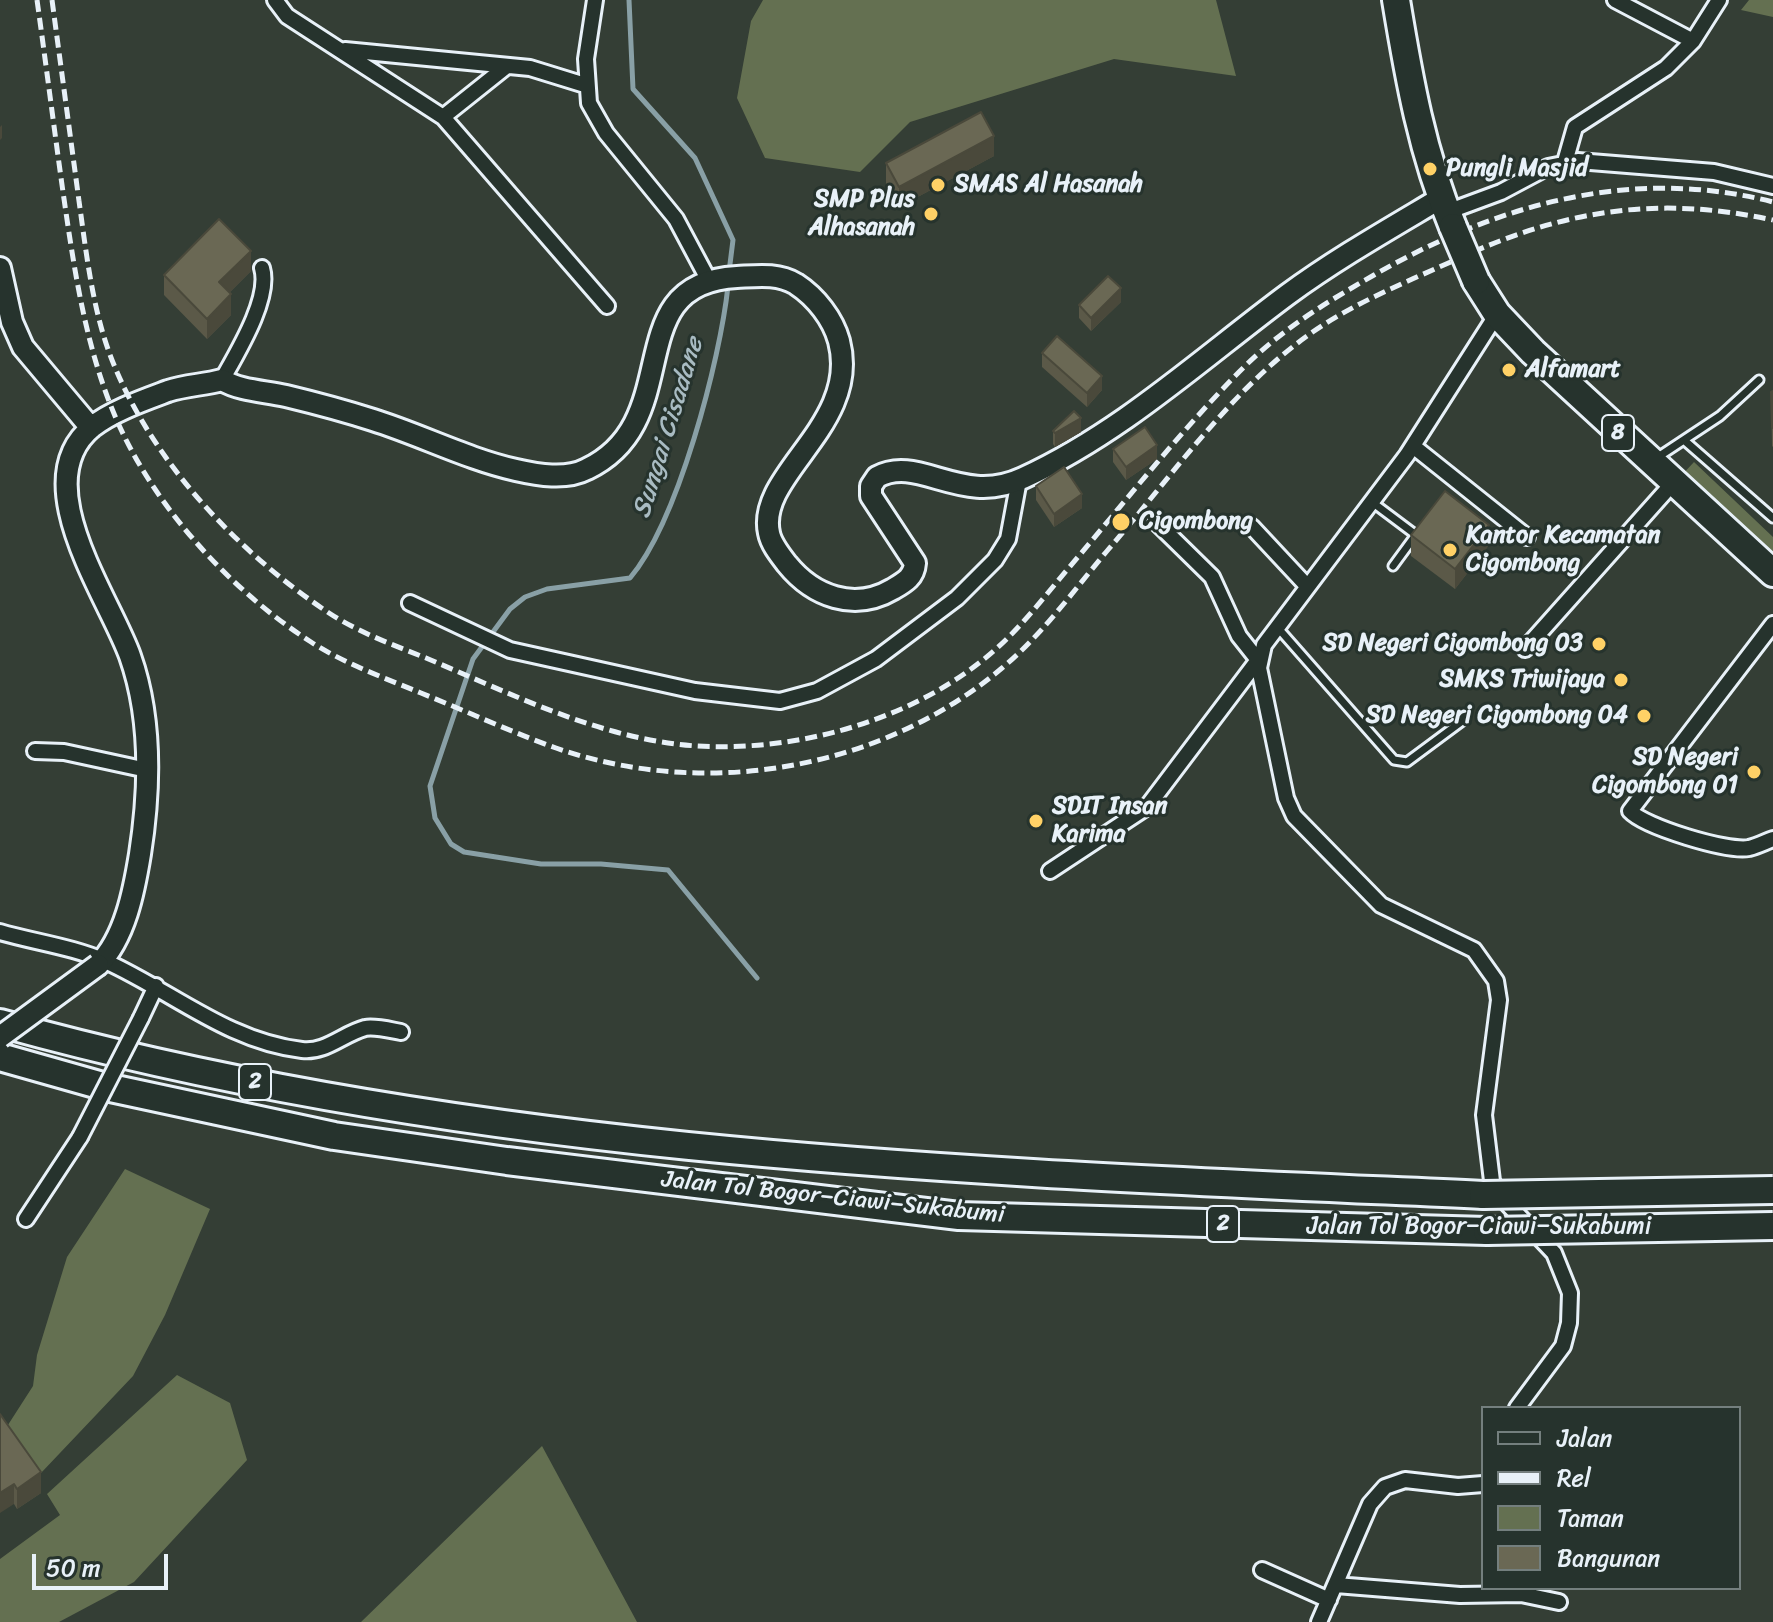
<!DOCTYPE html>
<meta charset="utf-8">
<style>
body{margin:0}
#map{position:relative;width:1773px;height:1622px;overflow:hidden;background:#343e35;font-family:Sriracha,sans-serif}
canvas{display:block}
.legend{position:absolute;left:1481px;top:1406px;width:260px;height:184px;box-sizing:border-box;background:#26332d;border:2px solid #747f7e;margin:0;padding:10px 14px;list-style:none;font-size:24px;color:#e8f1f8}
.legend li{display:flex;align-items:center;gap:16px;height:40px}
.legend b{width:40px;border:2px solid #747f7e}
.scale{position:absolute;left:32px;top:1554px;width:136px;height:36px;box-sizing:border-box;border:4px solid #e8f1f8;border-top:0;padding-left:10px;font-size:24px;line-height:28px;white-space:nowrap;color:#e8f1f8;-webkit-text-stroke:6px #26332d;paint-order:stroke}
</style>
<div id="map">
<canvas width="1773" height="1622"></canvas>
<ul class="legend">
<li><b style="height:10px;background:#26332d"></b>Jalan</li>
<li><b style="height:10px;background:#e8f1f8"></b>Rel</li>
<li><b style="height:22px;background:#647051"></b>Taman</li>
<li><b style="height:22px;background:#6a6854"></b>Bangunan</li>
</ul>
<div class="scale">50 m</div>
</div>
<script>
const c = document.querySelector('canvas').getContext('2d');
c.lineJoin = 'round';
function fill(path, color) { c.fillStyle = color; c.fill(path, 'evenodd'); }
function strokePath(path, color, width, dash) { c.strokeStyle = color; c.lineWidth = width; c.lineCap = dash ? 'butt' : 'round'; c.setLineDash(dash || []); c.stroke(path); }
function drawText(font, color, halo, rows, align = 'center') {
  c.font = font + ' Sriracha,sans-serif'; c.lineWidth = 6; c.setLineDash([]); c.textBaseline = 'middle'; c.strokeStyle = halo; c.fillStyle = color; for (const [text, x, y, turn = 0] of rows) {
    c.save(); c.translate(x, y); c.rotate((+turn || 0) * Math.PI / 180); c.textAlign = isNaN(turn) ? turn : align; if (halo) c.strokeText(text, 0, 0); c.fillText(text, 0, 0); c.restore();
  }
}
fill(new Path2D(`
 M763 0H1216L1236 76 1114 59 910 122 860 172 765 158 737 98 751 21Z
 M1749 0H1773V17L1741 10Z
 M1694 462 1773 537V558L1680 477Z
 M125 1169 210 1209 165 1315 133 1376 41 1473 6 1428 33 1386 37 1355 67 1257Z
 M177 1375 230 1403 247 1460 134 1582 59 1622H0V1559L60 1515 47 1494Z
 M542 1446 637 1622H361Z`), '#647051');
strokePath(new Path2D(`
 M629 0 633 89 695 158 733 240 729 272
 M728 286C720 361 678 521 630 578L547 589 525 597 510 609 473 659 430 786 435 818 451 844 464 852 541 864H601L668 870 757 978`), '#89a0a6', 5);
const lane = new Path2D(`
 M1685 441 1773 518
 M1655 459 1720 416 1759 380
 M1372 502 1416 535
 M1393 566 1415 536
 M1278 628 1394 760 1407 762 1465 719`);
const street = new Path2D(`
 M275 0 287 16 443 117 607 306
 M595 0 586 59 589 103 606 133 676 219 708 279
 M1615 0 1693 41
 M345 50 530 68 585 85
 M443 117 507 66
 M1565 162 1575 127 1666 68 1693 41 1719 0
 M1447 212 1501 192 1548 167 1578 161 1714 172 1773 186
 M1497 314 1407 455 1264 645 1259 668 1286 798 1294 816 1381 905 1474 950 1496 981 1499 1000 1484 1115 1492 1181 1500 1196 1554 1253 1570 1293 1569 1323 1563 1346 1517 1408
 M222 380C237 353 271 298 262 268
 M1413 446 1527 537
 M1252 527 1307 586
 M410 603 510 650 695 691 780 701 817 691 876 659 957 598 995 560 1008 539 1019 480
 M1773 624 1630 811C1645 827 1727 852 1749 848 1757 846 1765 842 1773 839
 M1525 649 1673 483
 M35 751 64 752 147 770
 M1050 871 1147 807 1258 660 1239 636 1212 577 1156 522
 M0 932C34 942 74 947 107 962 171 991 229 1042 302 1050 325 1053 343 1034 365 1028 375 1026 390 1030 401 1032
 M141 1018 156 986
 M26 1219 80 1137
 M1262 1570 1329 1600
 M1336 1585 1460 1595 1521 1594 1559 1602
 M1319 1622 1370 1504 1385 1487 1405 1480 1458 1486 1483 1484`);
const secondary = new Path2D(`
 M0 268 12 322 23 347 91 428
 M98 965C125 938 134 891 140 854 150 790 152 718 130 656 109 597 25 482 92 427 112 411 144 400 168 391 186 385 204 385 222 380 241 391 264 391 286 396 315 403 345 411 373 420 421 435 467 459 516 470 538 475 566 480 587 469 689 420 616 283 737 277 757 276 778 273 796 284 816 297 833 319 839 341 861 425 756 474 769 533 771 544 780 555 787 564 813 596 854 612 893 589 905 582 914 577 915 563L871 496V486L877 477C919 454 961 507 1023 478 1121 433 1201 359 1287 295 1336 259 1389 229 1441 198`);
const highway = new Path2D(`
 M1396 0C1409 79 1422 153 1453 227
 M1476 281 1497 314 1533 352 1773 573
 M0 1023C482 1157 986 1172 1483 1195
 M0 1057 106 1087 334 1136 507 1161 959 1216 1487 1231`);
strokePath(lane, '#e8f1f8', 13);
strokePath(street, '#e8f1f8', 20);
strokePath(secondary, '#e8f1f8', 26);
strokePath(highway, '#e8f1f8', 32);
strokePath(lane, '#26332d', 7);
strokePath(street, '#26332d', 14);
strokePath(secondary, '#26332d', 20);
strokePath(highway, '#26332d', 26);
strokePath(new Path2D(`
 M37 0C46 64 54 128 63 192 74 268 85 345 115 416 153 506 230 590 311 642 345 664 385 678 421 693 466 711 511 732 556 748 706 800 881 770 1002 668 1042 635 1074 590 1107 551 1167 482 1223 401 1295 345 1343 307 1400 285 1455 260 1563 210 1656 195 1773 220
 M52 0C61 67 70 134 79 201 86 251 92 305 109 352 148 458 236 551 329 613 358 632 393 645 426 658 512 694 602 740 697 746 801 752 917 719 996 649 1022 626 1044 597 1067 570 1124 503 1178 434 1239 372 1279 331 1325 303 1374 275 1498 204 1632 166 1773 202`), '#e8f1f8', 5, [12, 6]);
const streetBridge = new Path2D(`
 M80 1137 141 1018`);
const secondaryBridge = new Path2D(`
 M0 1037 98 965`);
const highwayBridge = new Path2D(`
 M1453 227 1476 281
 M1483 1195 1773 1190
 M1487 1231 1773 1226`);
strokePath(streetBridge, '#e8f1f8', 20, []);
strokePath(secondaryBridge, '#e8f1f8', 26, []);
strokePath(highwayBridge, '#e8f1f8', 32, []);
strokePath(streetBridge, '#26332d', 14);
strokePath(secondaryBridge, '#26332d', 20);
strokePath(highwayBridge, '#26332d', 26);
fill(new Path2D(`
 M994 156 899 207 886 183V163Z
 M251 271 229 293 231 315 207 339 164 295V275Z
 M1121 302 1091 331 1079 318V305Z
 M1042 353 1102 390 1087 407 1042 367Z
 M1773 391V447L1772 446 1771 392Z
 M1053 431 1081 432 1055 447 1053 444Z
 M1113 449 1157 459 1126 480 1113 462Z
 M1036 486 1082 508 1054 527 1036 500Z
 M1411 535 1489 545 1455 589 1411 556Z
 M0 1414 41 1493 17 1509 14 1504Z`), '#5b5948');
fill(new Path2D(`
 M2 125V138L0 140V127Z
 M994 136V156L899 207V187Z
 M251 251V271L219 303V282Z
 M1121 288V302L1091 331V318Z
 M231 294V315L207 339V319Z
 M1102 376V390L1087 407V393Z
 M1081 418V432L1055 447V433Z
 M1157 445V459L1126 480V467Z
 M1082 494V508L1054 527V514Z
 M1489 525V545L1455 589V569Z
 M41 1472V1493L17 1509V1489Z
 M14 1484V1504L0 1513V1493Z`), '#4a493b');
const building = new Path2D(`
 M981 112 994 136 899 187 886 163Z
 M219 219 251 251 219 282 231 294 207 319 164 275Z
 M1108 276 1121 288 1091 318 1079 305Z
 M1057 336 1102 376 1087 393 1042 353Z
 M1773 391V428L1772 427 1771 392Z
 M1074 411 1081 418 1055 433 1053 431Z
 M1145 427 1157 445 1126 467 1113 449Z
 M1064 467 1082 494 1054 514 1036 486Z
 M1445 491 1489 525 1455 569 1411 535Z
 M0 1414 41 1472 17 1489 14 1484 0 1493Z`);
fill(building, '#6a6854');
strokePath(building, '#4a493b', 2);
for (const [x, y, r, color] of [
 [1430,169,8,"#ffd166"],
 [938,185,8,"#ffd166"],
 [931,214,8,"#ffd166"],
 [1509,370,8,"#ffd166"],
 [1121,522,10,"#ffd166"],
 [1450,550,8,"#ffd166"],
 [1599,644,8,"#ffd166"],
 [1621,680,8,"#ffd166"],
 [1644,716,8,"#ffd166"],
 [1754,772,8,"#ffd166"],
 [1036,821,8,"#ffd166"]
]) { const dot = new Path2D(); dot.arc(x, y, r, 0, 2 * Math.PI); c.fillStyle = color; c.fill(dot); strokePath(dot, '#26332d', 3); }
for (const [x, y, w] of [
 [1618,433,32],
 [255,1082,32],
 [1223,1224,32]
]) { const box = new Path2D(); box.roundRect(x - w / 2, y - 18, w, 36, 6); c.fillStyle = '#26332d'; c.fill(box); strokePath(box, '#e8f1f8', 2); }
drawText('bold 22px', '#e8f1f8', null, [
 ["8",1618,433],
 ["2",255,1082],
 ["2",1223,1224]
]);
drawText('bold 24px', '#e8f1f8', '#26332d', [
 ["Pungli Masjid",1446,169],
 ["SMAS Al Hasanah",954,185],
 ["SMP Plus",915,200,"right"],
 ["Alhasanah",915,228,"right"],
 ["Alfamart",1525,370],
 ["Cigombong",1139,522],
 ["Kantor Kecamatan",1466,536],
 ["Cigombong",1466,564],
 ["SD Negeri Cigombong 03",1583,644,"right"],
 ["SMKS Triwijaya",1605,680,"right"],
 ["SD Negeri Cigombong 04",1628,716,"right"],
 ["SD Negeri",1738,758,"right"],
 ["Cigombong 01",1738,786,"right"],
 ["SDIT Insan",1052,807],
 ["Karima",1052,835]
], 'left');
drawText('24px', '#e8f1f8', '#26332d', [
 ["Jalan Tol Bogor–Ciawi–Sukabumi",833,1198,6],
 ["Jalan Tol Bogor–Ciawi–Sukabumi",1479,1227]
]);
drawText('italic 26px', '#a8bbc2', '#26332d', [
 ["Sungai Cisadane",669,428,-73]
]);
</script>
